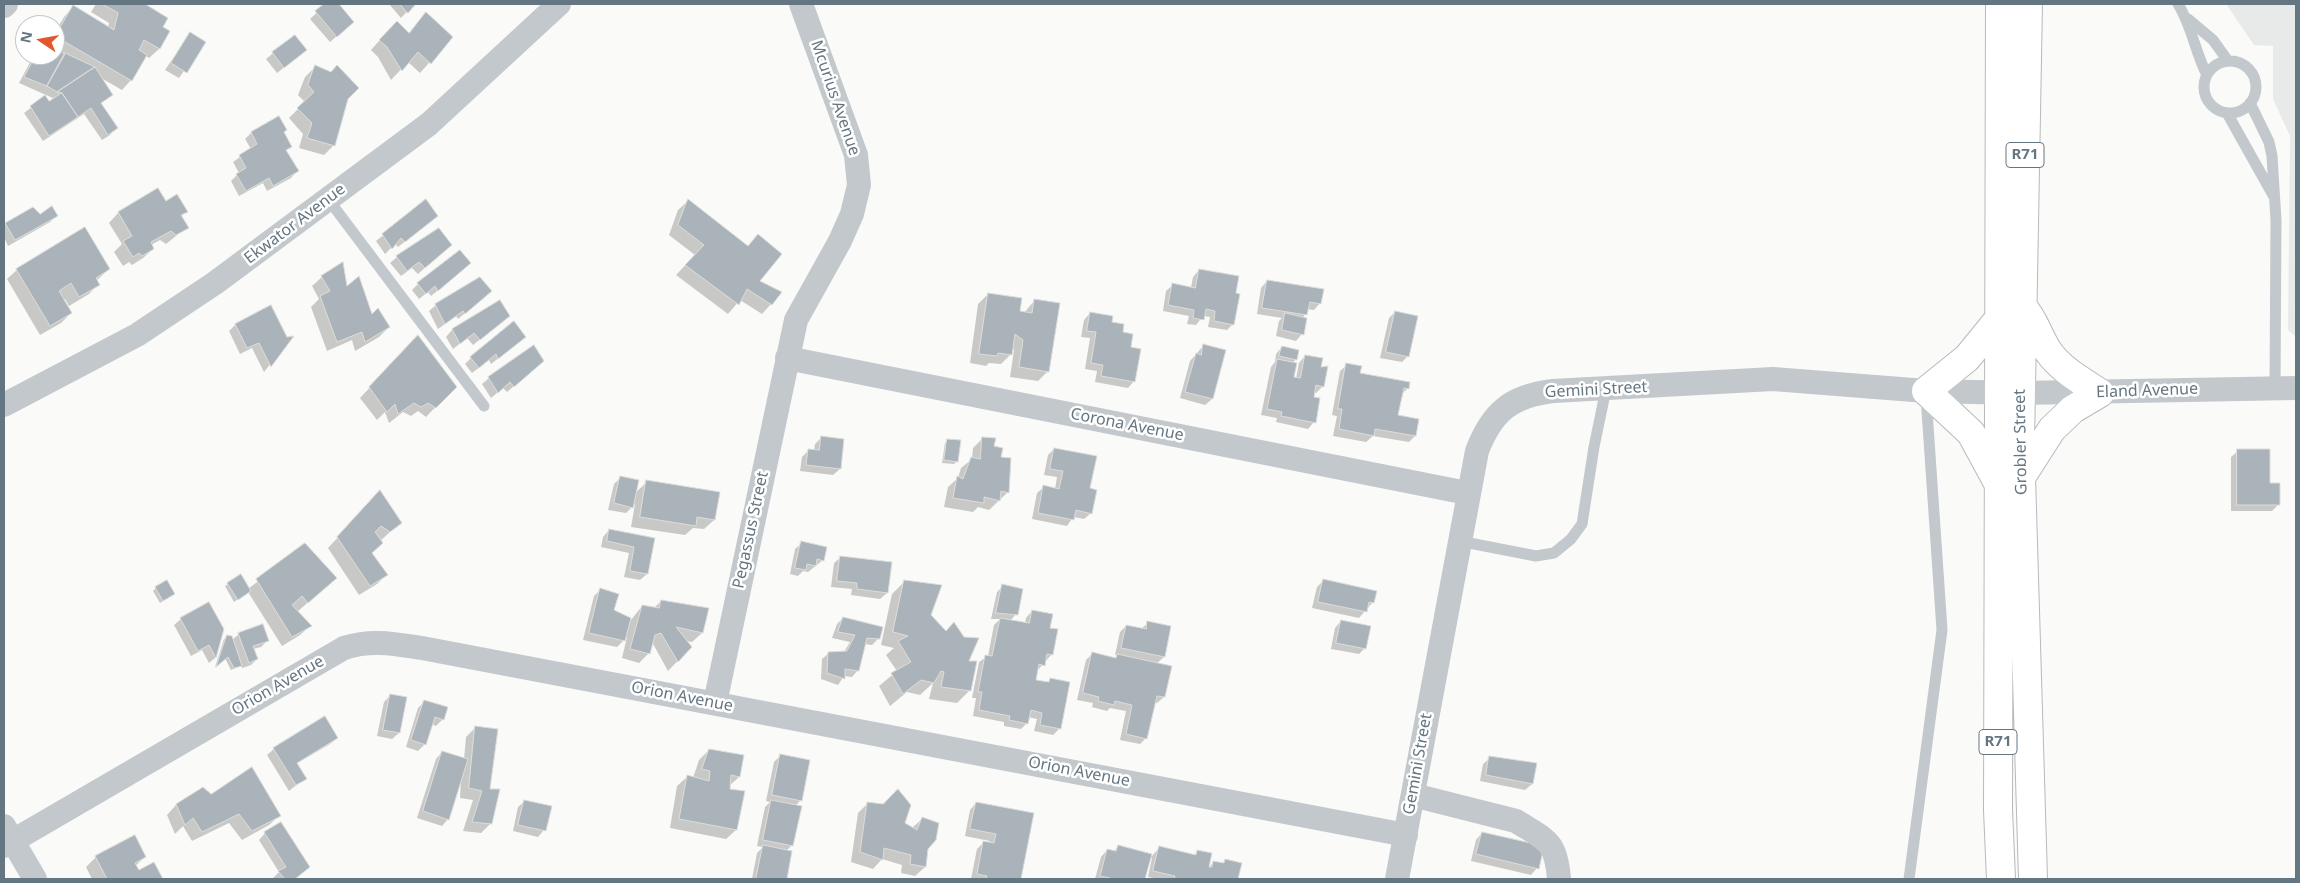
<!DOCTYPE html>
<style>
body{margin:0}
#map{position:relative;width:2300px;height:883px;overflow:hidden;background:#fafaf8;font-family:"Noto Sans",sans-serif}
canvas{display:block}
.frame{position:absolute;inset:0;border:5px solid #657683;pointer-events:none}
.north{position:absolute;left:15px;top:15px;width:50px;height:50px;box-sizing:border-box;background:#fff;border:1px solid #c1c8cd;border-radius:50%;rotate:282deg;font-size:14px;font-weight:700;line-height:20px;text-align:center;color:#657683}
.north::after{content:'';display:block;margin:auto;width:18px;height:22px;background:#e4572e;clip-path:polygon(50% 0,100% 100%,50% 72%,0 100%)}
</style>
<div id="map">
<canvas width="2300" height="883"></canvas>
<div class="frame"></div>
<div class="north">N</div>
</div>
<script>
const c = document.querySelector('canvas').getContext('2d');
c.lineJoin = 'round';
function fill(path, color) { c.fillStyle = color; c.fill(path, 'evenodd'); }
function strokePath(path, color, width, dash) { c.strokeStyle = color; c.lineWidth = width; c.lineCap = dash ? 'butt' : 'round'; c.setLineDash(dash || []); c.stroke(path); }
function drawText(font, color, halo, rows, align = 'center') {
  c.font = font + ' "Noto Sans",sans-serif'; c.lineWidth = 5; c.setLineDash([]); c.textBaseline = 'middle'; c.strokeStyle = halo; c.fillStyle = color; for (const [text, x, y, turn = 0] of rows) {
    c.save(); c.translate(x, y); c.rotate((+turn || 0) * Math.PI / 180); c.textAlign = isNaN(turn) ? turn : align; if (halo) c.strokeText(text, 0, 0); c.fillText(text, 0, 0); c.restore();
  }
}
fill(new Path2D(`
 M2226 4H2296V337L2288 330 2290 136 2273 99V46L2254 45Z`), '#e8e9e9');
fill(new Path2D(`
 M96 4H142L166 18 161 27 169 32 159 49 149 58 146 56 131 80 122 90 101 78 112 95 100 104 116 128 110 135 102 140 84 114 43 141 24 113 45 97 49 103 55 99 19 83 34 55H55V32L64 17 73 7 108 28 109 23 91 12Z
 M326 4H337L353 22 330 42 310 19Z
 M389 4H414L401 18Z
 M426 14 452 37 420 73 408 62 391 80 378 57 371 50 387 32 408 34Z
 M190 33 204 42 179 78 165 70Z
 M294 36 299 56 277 73 266 59Z
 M315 67 347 98 334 145 324 155 299 148 303 134 289 118 305 102 298 95 305 77Z
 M279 118 283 133 290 147 286 151 297 171 291 178 267 191 263 183 239 196 231 181 239 173 233 162 251 149 245 139 251 133Z
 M158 189 166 203 186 211 181 217 187 227 166 244 160 240 151 245 153 249 143 258 132 265 129 262 123 266 114 252 122 244 109 223 118 213Z
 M426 201 430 222 398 247 395 244 385 254 376 241Z
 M688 201 747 247 758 235V281L771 304 762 314 740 300 728 314 676 275 695 255 669 235 678 210Z
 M40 215 56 216 50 222 8 246 4 237V226L6 224Z
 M444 251 418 274 412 268 401 276 390 263 397 257Z
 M109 269 96 281 98 284 89 294 69 306 65 299 63 301 71 313 61 323 40 335 7 279 17 270Z
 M463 270 431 296 428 292 419 299 412 290 418 284Z
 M1199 270 1235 294 1233 324 1227 330 1208 327 1210 317 1203 316 1196 325 1187 324 1189 316 1163 311 1166 291 1173 285 1191 288 1193 277Z
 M322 277 346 288 371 316 389 327 379 337 355 351 352 340 327 351 311 307 319 299 312 286Z
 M1267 281 1320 303 1314 310 1307 309 1303 318 1302 334 1296 341 1276 336 1279 321 1282 318 1257 314 1261 288Z
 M988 294 1018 313H1024L1034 301 1048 371 1038 381 1010 377 1014 350 1012 348 1011 354 1001 364 989 363 986 366 970 363 978 304Z
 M484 297 458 319 456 316 438 329 429 311 436 305Z
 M500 302 502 322 473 345 467 338 453 349 446 337 452 330Z
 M1395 312 1408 356 1402 362 1380 358 1389 318Z
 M1090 313 1111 323 1121 333 1129 348 1134 381 1128 388 1095 382 1097 371 1085 369 1090 338 1081 337 1084 320Z
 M235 325 286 338H291L264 372 252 348 240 354 229 331Z
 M518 343 491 364 489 360 472 373 465 364 471 358Z
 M1204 345 1224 351 1212 399 1205 405 1180 398 1190 361Z
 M409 346 455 387 426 417 418 411 411 416 403 412 389 423 385 412 377 420 360 398Z
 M1282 347 1296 359 1292 364V378L1296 379 1299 363 1305 356 1323 386 1316 393 1313 392 1314 422 1308 429 1276 422 1277 418 1261 415 1271 367 1275 362 1276 354Z
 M1347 365 1359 374 1408 388 1401 395 1397 416 1418 420 1415 436 1409 442 1373 436 1366 442 1333 436 1337 416 1332 415 1340 371Z
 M536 367 507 392 503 388 491 398 482 384 489 378Z
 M822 437 840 469 833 475 800 471 802 457 809 450 814 451 815 444Z
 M983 438 999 458 1008 492 989 510 978 507 973 512 944 507 948 487 958 478 961 468 972 459 973 448Z
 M948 440 957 461 954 464 942 463 945 443Z
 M1054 449 1089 489 1091 513 1084 519 1073 517 1067 526 1032 519 1037 493 1044 487 1055 489 1057 477 1044 475 1048 455Z
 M2238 451 2268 484 2278 505 2272 511H2231V457Z
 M620 478 635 493 647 482 714 520 704 529 693 528 685 535 631 527 635 504 626 513 608 510 614 484Z
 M371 502 400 523 380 541 371 554 387 574 377 584 359 595 328 548Z
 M609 530 653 539 647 574 640 580 624 577 629 553 601 547 603 537Z
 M802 543 823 560 808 572 803 571 798 576 790 574 795 549Z
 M305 545 336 578 297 612 310 626 300 635 282 646 248 592 234 602 225 586 228 584 248 589Z
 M841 557 890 563 887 593 880 599 851 595 852 589 831 587 834 563Z
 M905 581 945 632 964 638 970 690 957 703 929 699 933 683 920 695 907 692 890 706 879 686 897 671 886 655 894 648 881 645 892 594Z
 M1323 581 1373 602 1359 618 1312 608 1317 587Z
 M1003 586 1016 614 1010 621 1025 624 1026 618 1032 611 1049 629 1052 654 1037 671 1035 681 1047 683 1050 680 1060 728 1053 735 1034 731 1037 719 1028 717 1027 723 1021 729 1004 726V722L973 716 976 698H972L979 662 988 656 994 625 1000 619H991L997 592Z
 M156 588 174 594 160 603 153 591Z
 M600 590 612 611 631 620 642 606 654 608 661 601 708 609 702 633 692 642 686 641 691 647 668 671 652 642 649 653 639 663 622 658 627 637 617 647 583 640 594 596Z
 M843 618 879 638 872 645 864 644 858 670 852 677 844 676 838 685 821 679 822 659 829 653 844 652 850 642 832 638 837 624Z
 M181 619 222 629 215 658 209 663 202 650 191 656 174 625Z
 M1341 621 1365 648 1359 654 1331 649 1335 628Z
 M1148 623 1164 657 1156 664 1164 697 1157 703 1154 702 1146 738 1140 744 1120 740 1126 711 1110 708 1107 711 1092 707 1093 703 1077 700 1086 660 1092 654 1114 659 1118 655H1115L1120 632 1126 626 1141 629Z
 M239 634 268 640 261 647 253 649 257 659 251 665 242 668 241 666 231 670 225 658 215 667 224 639 227 636 232 640Z
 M391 695 399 733 392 739 377 736 384 702Z
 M425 701 443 719 436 726 431 724 425 744 418 751 406 747 418 708Z
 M476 727 489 790 491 823 481 833 463 831 473 800 460 798 461 779 448 819 442 826 417 818 436 759 442 752 464 759 466 737Z
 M337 738 330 744 296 764 305 778 289 791 267 755 274 749Z
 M709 750 739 777 729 786 736 830 726 839 670 828 677 786 687 777 693 778 699 760Z
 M781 755 801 800 795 806 792 845 786 851 791 852 785 879H752L757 853 763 847 757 846 765 807 770 802 766 801 774 762Z
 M1490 758 1532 784 1525 790 1480 781 1483 764Z
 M203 789 211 795 279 816 269 825 242 840 229 823 192 841 183 826 175 834 167 815 176 805Z
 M525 801 544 830 538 837 513 831 518 807Z
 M868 803 912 828 922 819 927 848 925 867 915 876 901 873 902 865 882 859 873 869 851 862 858 813Z
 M976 803 1033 814 1020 879H971L977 849 984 842 989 843 990 841 965 836 970 810Z
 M265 833 302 873 295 879 273 878 279 872 259 840Z
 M1482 833 1537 868 1531 875 1471 861 1476 840Z
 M1118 847 1152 856 1159 848 1193 856 1198 851 1208 868 1214 862 1222 864 1225 860 1241 864 1237 879H1159L1148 877 1152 858H1150L1144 879H1095L1101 857 1107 850 1113 852Z
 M96 857H145L135 866 138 872 153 864 161 879H92L86 867Z`), '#0003');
const building = new Path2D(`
 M102 4H145L168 18 163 27 170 31 160 49 144 40 139 50 147 55 132 81 55 36 73 5 114 30 118 13Z
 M324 4H339L354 22 337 37 315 11Z
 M400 4H416L408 13Z
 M426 12 453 37 431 64 418 52 402 71 387 47 379 40 397 21 409 33Z
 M190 32 206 42 187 73 171 63Z
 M295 35 307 50 284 68 272 52Z
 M55 49 65 54 47 86 24 77 36 55H55Z
 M65 53 95 67 57 92 47 86Z
 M315 65 331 72 337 65 359 88 348 99 335 146 307 138 312 123 297 108 314 92 308 85Z
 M95 67 113 95 101 103 118 128 108 135 91 108 78 117 62 93 57 92Z
 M62 93 78 117 49 136 30 106 45 95 49 101Z
 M279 116 287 130 284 132 292 147 286 150 299 171 273 186 269 178 246 191 236 174 246 168 239 155 257 144 251 132Z
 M158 188 166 201 177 194 188 212 181 215 189 228 176 235 171 231 151 242 154 249 142 256 139 253 133 257 123 241 132 236 118 212Z
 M426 199 438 216 405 242 401 238 392 249 382 234Z
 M688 199 748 246 758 234 782 254 760 281 782 292 772 305 747 289 739 305 685 265 704 245 678 225Z
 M52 206 58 216 15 240 5 223 33 207 40 214Z
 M85 227 110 269 96 278 100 285 79 297 71 283 59 291 72 313 50 326 16 269Z
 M439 228 452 245 425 268 419 262 407 271 396 256Z
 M460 250 471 263 438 291 435 286 426 294 417 283Z
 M343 262 347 286 359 276 372 314 378 308 390 327 365 342 362 332 337 342 320 296 330 291 321 276Z
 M1199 269 1239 276 1236 293 1240 294 1234 325 1214 321 1215 311 1206 309 1204 320 1193 318 1194 310 1168 305 1172 283 1195 288Z
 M480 277 492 291 465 314 463 311 445 324 435 304Z
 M1267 280 1324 289 1321 304 1310 302 1307 315 1262 308Z
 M988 293 1022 298 1020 311 1032 313 1034 299 1060 303 1049 372 1019 367 1023 340 1015 334 1012 355 998 353 997 356 979 354Z
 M500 300 510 316 480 340 474 333 460 344 452 329Z
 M271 305 287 337 294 336 271 367 259 343 247 348 235 324Z
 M1395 311 1418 316 1409 357 1386 352Z
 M1090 312 1113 316 1112 322 1124 324 1123 332 1133 334 1131 347 1141 349 1135 382 1101 376 1103 365 1091 363 1096 332 1087 331Z
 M1285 313 1307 318 1304 335 1282 330Z
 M514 321 526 337 498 359 496 354 479 368 470 357Z
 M418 335 457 387 436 408 428 403 421 407 414 403 398 414 395 404 387 412 369 387Z
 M1203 344 1226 350 1213 399 1185 392 1196 353 1201 355Z
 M534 345 544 361 514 387 510 382 498 393 488 377Z
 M1282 346 1299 350 1297 360 1279 356Z
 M1305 355 1323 358 1321 367 1328 366 1324 387 1316 385 1314 397 1320 398 1316 423 1281 416 1282 412 1267 409 1277 359 1297 363 1294 377 1300 378Z
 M1346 363 1362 366 1360 373 1410 382 1409 389 1404 388 1398 415 1419 419 1416 436 1375 429 1374 436 1339 429 1342 409H1338Z
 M821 436 844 439 841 469 806 465 808 449 819 450Z
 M982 437 996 438 994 446 1003 448 1001 457 1011 458 1009 493 1001 491 1000 501 984 497V503L953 498 957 476 963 479 971 457 980 459Z
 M947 439 961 440 958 462 944 460Z
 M1054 448 1097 456 1090 488 1097 490 1092 514 1076 510 1074 520 1038 513 1043 485 1059 489 1063 471 1050 469Z
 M2237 449H2270V483H2280V505H2237Z
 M620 476 639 480 633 508 614 503Z
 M646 480 720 492 715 520 697 517 696 526 640 517Z
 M380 490 402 523 390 532 381 526 375 532 383 543 372 553 388 575 370 586 337 537Z
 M609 529 655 538 648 574 630 571 634 547 607 541Z
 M801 541 827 547 824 561 817 559 816 566 807 564 806 570 795 568Z
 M305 543 337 578 308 603 302 596 292 605 312 626 292 637 256 579Z
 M840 556 892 562 888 593 857 589V583L837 581Z
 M241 574 251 591 238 600 227 583Z
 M1323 579 1377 591 1374 603 1369 602 1367 612 1318 602Z
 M167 580 175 594 163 601 155 587Z
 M904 580 942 585 931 615 946 631 954 622 964 637 979 638 969 661H977L971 691 941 687 944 672 941 671 934 683 921 680 903 694 891 673 911 662 898 641 908 636 893 632Z
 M1002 584 1023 589 1018 615 996 613Z
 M600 588 619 594 614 610 631 618 625 641 589 633Z
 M661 600 709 608 703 633 676 627 692 647 678 662 661 633 655 635 650 654 630 649 642 605 659 608Z
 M209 602 224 629 216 658 209 645 198 651 180 618Z
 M1032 610 1053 614 1050 628 1058 629 1053 655 1047 654 1045 666 1039 664 1036 680 1049 682 1050 678 1070 682 1061 729 1040 725 1042 713 1031 710 1028 724 1009 720 1010 716 979 710 982 692H978L985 655 992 656 1000 618 1029 623Z
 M843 617 883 627 880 639 867 638 859 671 845 669V679L827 673 828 652 847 651 855 635 838 632Z
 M1341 620 1371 626 1366 649 1336 643Z
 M1147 621 1171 626 1165 657 1121 648 1126 625 1146 629Z
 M263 624 269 641 253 646 258 659 249 663 238 633Z
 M227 635 232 636 242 666 234 668 228 657 216 667Z
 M1092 652 1116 658 1117 654 1172 666 1165 697 1157 696 1147 739 1126 734 1132 705 1115 701 1114 705 1098 701 1099 697 1083 693Z
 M390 694 407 697 400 733 383 730Z
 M424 700 448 707 444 720 435 717 426 745 411 740Z
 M325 716 338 738 297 763 307 779 296 785 273 748Z
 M475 726 498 729 490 789H500L492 824 472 822 482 791 469 788Z
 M709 749 744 755 740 777 731 775 730 789 745 791 737 830 679 819 687 775 709 781 710 771 702 769Z
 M442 751 468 759 449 820 423 811Z
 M780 754 810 760 802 801 772 795Z
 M1489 756 1537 763 1533 784 1486 775Z
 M252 767 281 816 252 831 239 814 202 832 193 818 185 825 176 804 203 787 211 794Z
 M898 789 911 805 905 823 917 830 922 817 939 823 936 840 928 849 926 867 910 864 911 855 884 848 883 860 860 852 867 802 883 804Z
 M524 800 552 806 546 831 518 825Z
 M771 800 802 806 793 846 763 840Z
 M976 802 1034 813 1021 879H986L987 876 977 874 983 841 994 843 996 834 970 829Z
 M281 822 310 867 295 879H285L278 871 286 867 264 832Z
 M1482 832 1544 846 1539 869 1476 854Z
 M135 835 146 857 135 863 139 870 154 862 163 879H107L95 856Z
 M763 845 792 851 787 879H756Z
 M1118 845 1152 854 1145 879H1114L1100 876 1107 849 1116 851Z
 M1159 846 1196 855 1197 850 1212 853 1209 867H1212L1213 861 1224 863 1225 859 1242 863 1238 879H1174L1175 876 1153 871Z`);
fill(building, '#aab3b9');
strokePath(building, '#dcdcda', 1);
const primary = new Path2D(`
 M2000 4 1998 810 2001 879
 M2028 4 2020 443 2033 879
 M2020 479 2052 429 2073 409 2100 393C2082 381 2060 369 2048 351 2038 336 2035 320 2022 306
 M1997 481 1971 433 1926 391 1967 358 1998 320`);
strokePath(primary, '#b5babe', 30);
strokePath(new Path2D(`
 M2178 4C2192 26 2195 52 2207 75
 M2188 19 2213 40 2228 61
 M2204 87a26 26 0 1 1 52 0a26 26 0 1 1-52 0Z
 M2250 103 2269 142 2272 156 2276 220 2275 388
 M2227 113 2273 195
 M328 199 484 406
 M1459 541 1536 556 1554 553 1571 539 1582 524 1594 447 1606 389
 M1909 879 1942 630 1926 396`), '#c3c8cc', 11);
strokePath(new Path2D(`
 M4 6 6 4
 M787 358 1467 493
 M4 405 137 335 215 283 429 124 559 4
 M715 703 796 320 840 241 852 214 859 185 856 155 801 4
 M1413 795 1516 821C1546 840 1556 840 1559 879
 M4 826 35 879
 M4 846 344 648C371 639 395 644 422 648L1406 835
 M1397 879 1477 451C1492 412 1511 396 1553 391L1773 379 1926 391 2020 393 2296 388`), '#c3c8cc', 24);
strokePath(primary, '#fff', 28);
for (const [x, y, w] of [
 [2025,155,38],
 [1998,742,38]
]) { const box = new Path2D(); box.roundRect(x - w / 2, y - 12.5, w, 25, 4); c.fillStyle = '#fff'; c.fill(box); strokePath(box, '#657683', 1); }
drawText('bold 15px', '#657683', null, [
 ["R71",2025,155],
 ["R71",1998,742]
]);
drawText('16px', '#657683', '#fff', [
 ["Mcurius Avenue",835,98,71],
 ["Ekwator Avenue",295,224,-37],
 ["Gemini Street",1596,390,-3],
 ["Eland Avenue",2147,391,-2],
 ["Corona Avenue",1127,425,11],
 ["Grobler Street",2021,442,-91],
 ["Pegassus Street",751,530,-78],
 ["Orion Avenue",278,686,-30],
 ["Orion Avenue",682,697,11],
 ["Gemini Street",1418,764,-80],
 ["Orion Avenue",1079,772,11]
]);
</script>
